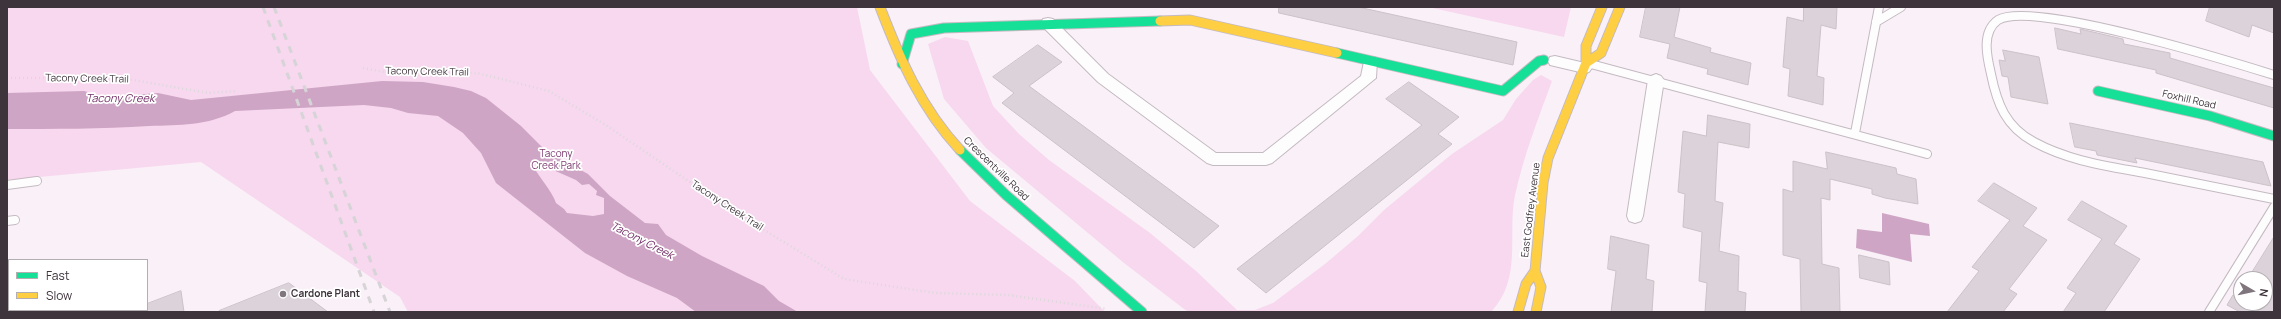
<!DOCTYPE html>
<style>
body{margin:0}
#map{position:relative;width:2281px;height:319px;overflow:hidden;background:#faf0f7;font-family:Manrope,sans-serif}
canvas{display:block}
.frame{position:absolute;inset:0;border:8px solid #3e343c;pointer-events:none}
.legend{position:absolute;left:8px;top:259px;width:140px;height:52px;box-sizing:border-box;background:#fff;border:1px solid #b2aeb1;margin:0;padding:5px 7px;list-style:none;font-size:12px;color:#3e343c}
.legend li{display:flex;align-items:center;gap:8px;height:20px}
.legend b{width:20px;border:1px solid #b2aeb1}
.north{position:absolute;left:2233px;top:271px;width:40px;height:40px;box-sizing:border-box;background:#fff;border:1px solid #b2aeb1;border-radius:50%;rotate:99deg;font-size:11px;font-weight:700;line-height:16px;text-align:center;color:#3e343c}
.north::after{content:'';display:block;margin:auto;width:14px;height:18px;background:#80767d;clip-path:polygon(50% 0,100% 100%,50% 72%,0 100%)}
</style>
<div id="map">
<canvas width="2281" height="319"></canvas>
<div class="frame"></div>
<ul class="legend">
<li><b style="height:5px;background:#16e098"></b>Fast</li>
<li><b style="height:5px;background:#ffcf43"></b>Slow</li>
</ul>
<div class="north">N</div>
</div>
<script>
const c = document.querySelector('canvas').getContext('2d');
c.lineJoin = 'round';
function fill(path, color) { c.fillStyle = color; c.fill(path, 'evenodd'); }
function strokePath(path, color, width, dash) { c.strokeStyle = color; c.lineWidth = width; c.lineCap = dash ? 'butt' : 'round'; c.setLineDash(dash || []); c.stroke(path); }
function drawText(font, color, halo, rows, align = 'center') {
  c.font = font + ' Manrope,sans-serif'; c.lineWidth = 3.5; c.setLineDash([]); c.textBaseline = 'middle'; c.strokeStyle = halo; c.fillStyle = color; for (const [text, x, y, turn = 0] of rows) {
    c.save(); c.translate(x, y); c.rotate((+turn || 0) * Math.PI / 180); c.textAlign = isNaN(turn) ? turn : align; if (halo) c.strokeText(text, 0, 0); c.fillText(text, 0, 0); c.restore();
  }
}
fill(new Path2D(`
 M7 7H857L870 70 970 201 1075 281 1105 312H408L400 297 201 162 7 180Z
 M1428 7H1571L1564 37Z
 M945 37 968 41 993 106 1019 134 1049 160 1150 233 1196 271 1237 310H1255L1273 303 1325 264 1358 236 1384 210 1452 154 1503 120 1516 99 1533 80 1541 75 1552 81C1538 119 1524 155 1515 195 1507 235 1523 278 1491 312H1188L1124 263 986 148 944 99 928 44Z`), '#f7d8ef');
fill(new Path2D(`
 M382 81 423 82 454 87 471 91 486 98 521 126 546 151 588 174 610 196 645 223 658 224 666 235 702 256 764 286 779 301 798 312H696L677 298 627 276 585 253 496 183 481 153 463 133 438 116 408 113 391 108 364 105 235 111C208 126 179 125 149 126 101 129 54 129 7 129V93L84 91 106 97 158 93 191 100ZM535 162 576 180 582 185 589 184 597 191 596 195 604 198V214L593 216 567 213 564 209 556 203C552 191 538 176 532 164Z
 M1882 213 1929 224 1930 236 1910 234 1912 262 1856 248 1857 229 1882 232Z`), '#cfa5c5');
const building = new Path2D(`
 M1279 7H1358L1517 42 1513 65 1279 13Z
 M1646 7H1680L1674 37 1711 48 1710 52 1751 63 1748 85 1707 74 1708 69 1667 58 1670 44 1640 37Z
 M1804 7H1837L1836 29 1821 25 1817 76 1824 78 1823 105 1788 96 1790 69 1783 67 1787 17 1803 21Z
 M2210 7H2274V33L2252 25 2249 37 2206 21Z
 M2055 28 2081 34 2080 29 2123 39 2124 44 2170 53V58L2274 88V108L2156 73V70L2058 49Z
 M1038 45 1062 62 1029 86 1219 226 1194 248 1002 103 1014 93 993 77Z
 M2003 50 2039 57 2048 104 2011 97 2008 77 2002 76 1999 60 2005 61Z
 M1409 82 1459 117 1438 134 1452 144 1266 293 1237 269 1422 125 1386 99Z
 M1708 115 1750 124 1749 148 1718 142 1716 180 1715 201 1723 203 1719 251 1739 256 1738 291 1746 293 1745 312H1705L1707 283 1699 281 1702 232 1683 227 1685 194 1678 192 1683 131 1706 136Z
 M2070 123 2263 162 2271 186 2135 158 2137 163 2097 155 2096 151 2075 147Z
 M1826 152 1896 168 1897 174 1916 179 1918 204 1885 198 1872 194V189L1830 179V200L1821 198 1822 264 1839 268 1840 312H1801L1800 259 1783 255V189L1793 192V161L1827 169Z
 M1994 183 2037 208 2023 226 2047 240 2009 289 2017 294 2003 312H1947L1979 271 1972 267 2010 220 1978 201Z
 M2082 201 2127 226 2114 244 2140 259 2104 312H2063L2076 293 2067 288 2102 239 2068 220Z
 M1611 236 1649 245 1646 279 1654 281 1652 312H1611L1616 271 1608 269Z
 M2274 237V312H2240L2227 305 2233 295H2238L2241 291V303H2265V279H2248Z
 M1859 255 1889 262 1890 285 1860 278Z
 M289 283 328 312H219V311Z
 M181 291 184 312H129L132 310H147V304Z`);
fill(building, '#dcd2d9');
strokePath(building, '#cbc2c8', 1);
const lane = new Path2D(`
 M1876 22 1901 7
 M1587 63 1927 154
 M2274 75C2229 61 2032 0 1998 20 1981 32 1987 57 1991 74 1997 104 2006 127 2034 142 2069 161 2107 166 2145 173 2188 182 2231 190 2274 199
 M1855 133 1879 7
 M7 185 37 181
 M7 221 15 220
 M7 312 12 310
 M2209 312 2274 207`);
const street = new Path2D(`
 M1048 18 1053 19 1108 74 1216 153H1263L1361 76 1365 57H1375L1377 61 1376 78 1272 163 1266 165H1213L1207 163 1098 82 1043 27 1041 23 1043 19Z
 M1555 56 1589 64 1592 68 1589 72 1584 73 1550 65 1548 61 1550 57Z
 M1656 74 1661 76 1664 80 1643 216 1641 221 1635 223 1629 221 1627 216 1648 80 1651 76Z`);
const fast = new Path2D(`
 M1337 53 1503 91 1539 61 1544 60
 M902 64 911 34 944 28 1160 21
 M2098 91 2210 116 2274 136
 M960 150 1006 195 1142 312`);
const slow = new Path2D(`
 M880 7C900 59 921 108 960 150
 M1160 21 1190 20 1337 53
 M1586 63 1601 53 1620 7
 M1518 312 1526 284 1535 271
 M1536 312 1541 287 1535 271 1543 183 1548 158 1586 63V46L1602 7`);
strokePath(lane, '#c4bac1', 10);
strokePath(street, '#c4bac1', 2);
strokePath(fast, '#c4bac1', 11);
strokePath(slow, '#c4bac1', 11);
strokePath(new Path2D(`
 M363 68 390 73H477L549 91 604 124 730 209 844 279 935 293 1008 295 1107 309
 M7 78H122L208 93 237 91`), '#dcd9db', 2.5, [1, 3]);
strokePath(lane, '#fefdfe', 8);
fill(street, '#fefdfe');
strokePath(fast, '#16e098', 9);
strokePath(slow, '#ffcf43', 9);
strokePath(new Path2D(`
 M263 7 374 312
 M274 7 390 312`), '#d6d4d6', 3, [7, 7]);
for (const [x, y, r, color] of [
 [283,294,4,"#80767d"]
]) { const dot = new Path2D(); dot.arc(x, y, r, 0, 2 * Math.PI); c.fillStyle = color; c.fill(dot); strokePath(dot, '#fff', 1.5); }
drawText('10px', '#3e343c', '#fff', [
 ["Tacony Creek Trail",427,72,1],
 ["Tacony Creek Trail",87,79,1],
 ["Foxhill Road",2189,100,13],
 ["Crescentville Road",996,169,44],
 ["Tacony Creek Trail",727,206,33],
 ["East Godfrey Avenue",1531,210,-83]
]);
drawText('10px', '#7d3970', '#fff', [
 ["Tacony",556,154],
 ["Creek Park",556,166]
]);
drawText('bold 10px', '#3e343c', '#fff', [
 ["Cardone Plant",291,294]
], 'left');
drawText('italic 11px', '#753169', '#fff', [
 ["Tacony Creek",120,99],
 ["Tacony Creek",642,241,27]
]);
</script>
